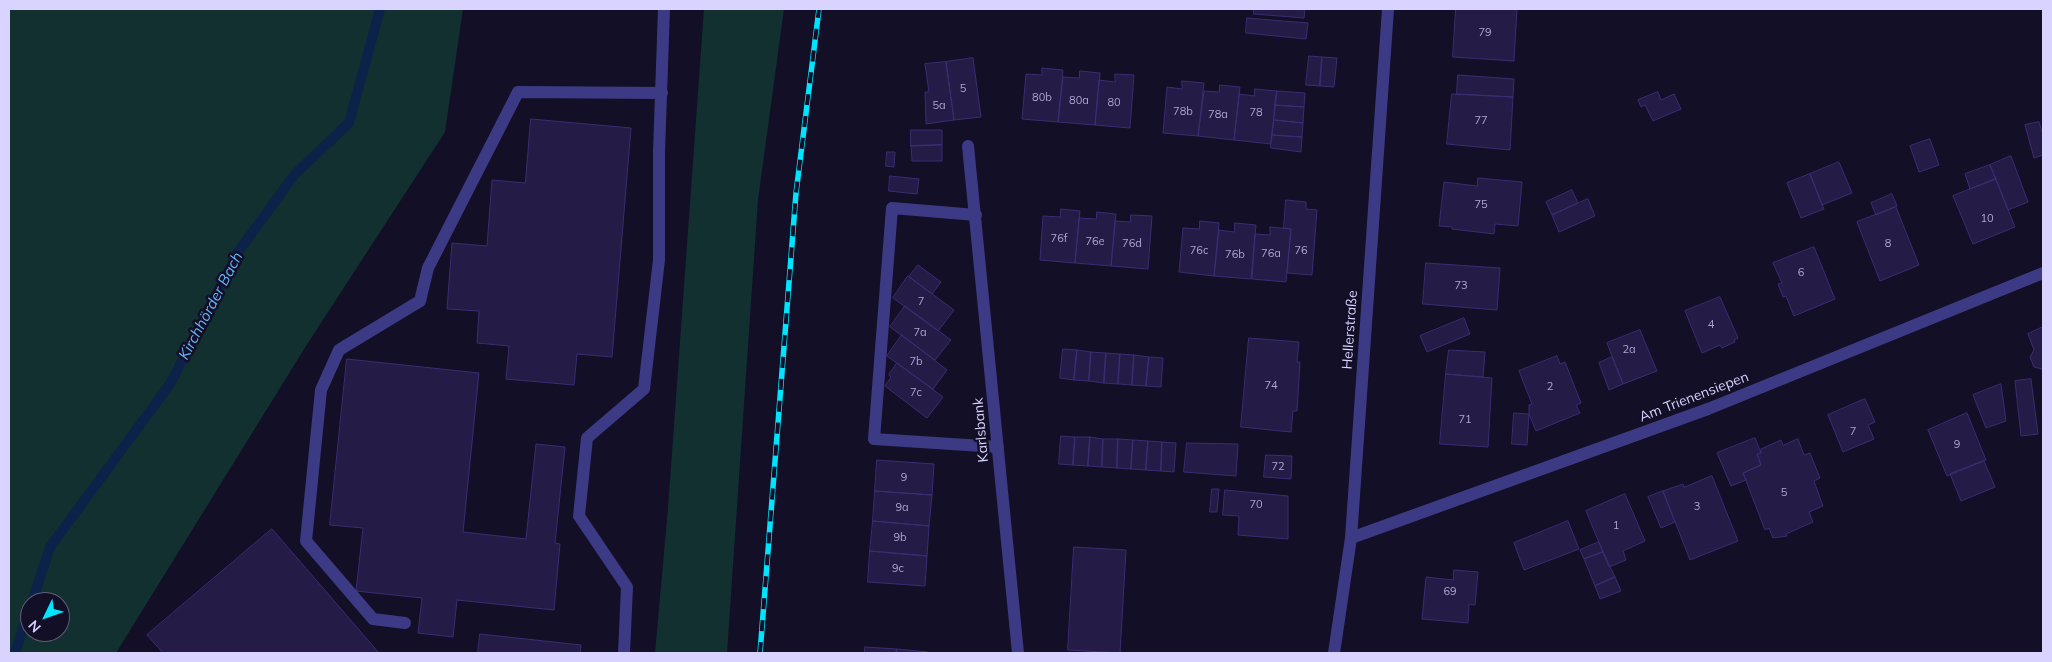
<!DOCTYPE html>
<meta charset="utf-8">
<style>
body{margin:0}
#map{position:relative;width:2052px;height:662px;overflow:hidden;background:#130f26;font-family:Mulish,sans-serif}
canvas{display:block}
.frame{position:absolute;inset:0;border:10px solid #d9d4ff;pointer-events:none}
.north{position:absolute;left:20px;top:592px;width:50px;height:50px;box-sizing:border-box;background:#130f26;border:1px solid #625e7d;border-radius:50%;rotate:228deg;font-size:14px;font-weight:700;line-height:20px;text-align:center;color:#d9d4ff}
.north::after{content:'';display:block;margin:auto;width:18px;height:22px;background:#00e5ff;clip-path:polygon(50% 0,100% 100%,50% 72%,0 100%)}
</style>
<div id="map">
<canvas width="2052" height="662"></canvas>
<div class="frame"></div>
<div class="north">N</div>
</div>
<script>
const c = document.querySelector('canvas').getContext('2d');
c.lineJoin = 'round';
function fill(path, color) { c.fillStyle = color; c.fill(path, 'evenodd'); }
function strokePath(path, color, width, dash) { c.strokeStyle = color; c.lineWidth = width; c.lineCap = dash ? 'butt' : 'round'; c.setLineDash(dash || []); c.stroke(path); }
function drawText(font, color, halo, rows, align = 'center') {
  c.font = font + ' Mulish,sans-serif'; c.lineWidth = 5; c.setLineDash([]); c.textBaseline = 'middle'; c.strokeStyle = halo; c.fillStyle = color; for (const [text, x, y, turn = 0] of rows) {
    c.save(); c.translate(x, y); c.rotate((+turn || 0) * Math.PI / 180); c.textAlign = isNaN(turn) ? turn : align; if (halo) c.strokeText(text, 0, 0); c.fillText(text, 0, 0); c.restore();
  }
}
fill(new Path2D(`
 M9 9H463L445 132 306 346 116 653H9ZM30 602H60V632H30Z
 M704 9H784L758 200 727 653H655L668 508Z`), '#12302f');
strokePath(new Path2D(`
 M32 602 50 547 170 384 238 252 295 174 349 123 380 9
 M15 653 30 607`), '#0c2248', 10);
const building = new Path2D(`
 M1254 9H1305L1304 18 1254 14Z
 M1456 9H1517L1514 61 1453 57Z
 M1247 18 1308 23 1306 39 1246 33Z
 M1309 56 1322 57 1320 86 1306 85Z
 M1322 57 1337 58 1334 87 1320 86Z
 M973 58 981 117 954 120 946 62Z
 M946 62 954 120 926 124 925 92H929L925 64Z
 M1042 68 1063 70 1058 122 1022 119 1026 74 1042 75Z
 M1080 71 1100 73 1095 125 1058 122 1063 77 1079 78Z
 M1115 74 1134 75 1130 128 1095 125 1099 80 1115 82Z
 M1458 75 1514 79 1513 97 1457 94Z
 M1182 81 1204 83 1198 136 1163 133 1167 87 1182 89Z
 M1220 85 1240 87 1234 140 1198 136 1204 91 1219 92Z
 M1255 89 1277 91 1271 144 1234 140 1239 94 1254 96Z
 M1277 91 1305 93 1304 107 1275 105Z
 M1658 92 1661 100 1674 94 1681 109 1653 121 1645 105 1641 107 1638 100Z
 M1452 94 1513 97 1510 150 1447 144Z
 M1275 105 1304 107 1303 123 1274 120Z
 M531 119 631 128 612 357 577 354 574 385 506 379 509 346 477 343 479 311 447 309 452 243 487 246 492 180 525 183Z
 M1274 120 1303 123 1302 137 1272 135Z
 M2039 122 2043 135V155L2034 158 2025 125Z
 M911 130H942V145L911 146Z
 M1272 135 1302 137 1301 152 1271 148Z
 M1930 139 1939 165 1919 172 1910 146Z
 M942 145V161H912L911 146Z
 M887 152H895L894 167 886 166Z
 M2011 156 2028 202 2008 210 1990 165Z
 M1839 162 1852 193 1822 205 1810 174Z
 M1990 165 1996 179 1970 189 1965 174Z
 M1810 174 1824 209 1801 218 1787 183Z
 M890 176 919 179 917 194 889 191Z
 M1478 178 1522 182 1518 226 1495 224 1494 234 1452 229V227L1439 226 1444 182 1477 186Z
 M1996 179 2015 227 1973 244 1953 196Z
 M1572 190 1578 203 1552 215 1546 202Z
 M1892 194 1897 206 1876 215 1871 203Z
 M1588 199 1595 216 1559 232 1552 215Z
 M1286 200 1306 202V209L1317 210 1312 275 1287 273 1291 229 1284 228Z
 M1896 207 1919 265 1880 281 1857 222Z
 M1061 209 1080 211 1075 263 1040 260 1043 216 1060 217Z
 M1097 212 1116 214 1111 266 1075 263 1079 218 1096 219Z
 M1131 215 1152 216 1148 269 1111 266 1115 221 1130 222Z
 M1200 221 1219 223 1214 276 1179 272 1183 228 1199 229Z
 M1235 223 1256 225 1251 279 1214 276 1219 230 1234 232Z
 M1270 227 1291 229 1286 282 1252 279 1255 234 1270 235Z
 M1814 247 1835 299 1794 316 1786 296 1783 297 1778 284 1782 283 1773 263Z
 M1426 263 1500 268 1497 310 1423 304Z
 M918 265 941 282 932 294 909 277Z
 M908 276 954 310 938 331 893 298Z
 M1720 297 1738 338 1734 340 1735 342 1722 348 1720 345 1702 353 1685 311Z
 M905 306 951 340 935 360 890 327Z
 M1464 318 1470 334 1427 352 1420 336Z
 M2043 327V373L2042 369 2034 367 2030 357 2034 350 2028 334Z
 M1640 330 1657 371 1623 384 1607 343Z
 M902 335 947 370 933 389 887 356Z
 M1249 338 1299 342 1297 362H1300L1297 411H1293L1291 432 1241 427Z
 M1063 349 1077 350 1074 380 1060 378Z
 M1077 350 1091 352 1089 381 1074 380Z
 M1449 350 1485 352 1483 377 1446 374Z
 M1091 352 1106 353 1104 383 1089 381Z
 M1106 353 1120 354 1118 384 1104 383Z
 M1120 354 1134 355 1132 385 1118 384Z
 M1134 355 1149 357 1146 386 1132 385Z
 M1557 356 1560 364 1565 362 1581 403 1576 405 1580 413 1536 431 1529 414V405L1532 404 1519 371Z
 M1149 357 1163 358 1161 387 1146 386Z
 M1612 357 1623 384 1609 390 1599 363Z
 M347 359 479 373 463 532 526 539 536 444 565 447 555 543 560 544 554 610 457 600 453 637 418 633 422 598 356 591 363 528 330 525Z
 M897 363 943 397 927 418 885 386 891 377 889 375Z
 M1446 374 1492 378 1488 447 1440 444Z
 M2031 379 2038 434 2021 436 2015 381Z
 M2001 384 2006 421 1986 428 1973 395Z
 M1865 399 1875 422 1868 425 1874 439 1843 452 1828 415Z
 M1514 413 1529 414 1527 445 1512 444Z
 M1967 413 1986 460 1947 476 1928 430Z
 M1061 436 1075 437 1073 465 1059 464Z
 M1075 437H1090L1088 466 1073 465Z
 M1090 437 1103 439 1102 467 1088 466Z
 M1755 438 1761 453 1757 454 1761 465 1743 473 1746 480 1731 486 1717 453Z
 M1103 439H1118L1117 468 1102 467Z
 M1118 439 1133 440 1131 469 1117 468Z
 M1798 439 1804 455 1810 453 1820 478 1814 481 1823 506 1809 512 1813 522 1786 534 1787 536 1773 538 1769 528 1765 530 1743 473 1761 465 1757 454 1761 453V449L1781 440 1783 445Z
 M1133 440 1148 441 1146 470 1131 469Z
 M1148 441 1162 442 1161 471 1146 470Z
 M1162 442 1176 443 1174 472 1161 471Z
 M1187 443 1238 444 1236 476 1184 472Z
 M1266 455 1292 456 1291 479 1264 477Z
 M877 460 934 464 932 495 875 491Z
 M1984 461 1995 487 1961 501 1950 474Z
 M1712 476 1738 541 1690 560 1663 491 1683 484 1684 487Z
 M1212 489H1219L1217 512H1210Z
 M1225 490 1288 496V539L1238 535 1239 516 1223 515Z
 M875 491 932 495 929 526 873 521Z
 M1663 491 1675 522 1661 528 1648 497Z
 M1625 494 1645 541 1623 551 1626 560 1609 567 1586 511Z
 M873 521 929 526 927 556 870 551Z
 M1568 521 1579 549 1524 570 1514 543Z
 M272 529 379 653H163L147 635Z
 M1599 542 1603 552 1584 559 1580 550Z
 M1074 547 1126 550 1120 653 1068 650Z
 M870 551 927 556 925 586 868 582Z
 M1603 552 1615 577 1595 586 1584 559Z
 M1454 570 1478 572 1475 605 1469 604 1468 623 1422 619 1426 577 1453 580Z
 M1615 577 1621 591 1600 599 1595 586Z
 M480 634 581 645 580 653H478Z
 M865 647 897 649 896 653H865Z
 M897 649 928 652V653H896Z`);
fill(building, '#241b47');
strokePath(building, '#3b2d73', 1);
strokePath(new Path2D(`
 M968 146 1018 653
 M976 215 892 208 874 439 998 447
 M1351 538 1708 409 2043 273
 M405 623 373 619 306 541 321 390 339 350 420 301 428 268 518 92 662 93
 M624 653 627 587 579 516 587 438 644 389 659 260V152L664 9
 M1334 653 1351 538 1388 9`), '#3d3a85', 12);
const rail = new Path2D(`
 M760 653 796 193 819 9`);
strokePath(rail, '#00e5ff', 5.5);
strokePath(rail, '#130f26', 4, [11]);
drawText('11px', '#aca6d1', null, [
 ["79",1485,33],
 ["5",963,89],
 ["80b",1042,98],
 ["80a",1079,101],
 ["80",1114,103],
 ["5a",939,106],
 ["78b",1183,112],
 ["78",1256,113],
 ["78a",1218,115],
 ["77",1481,121],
 ["75",1481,205],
 ["10",1987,219],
 ["76f",1059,239],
 ["76e",1095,242],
 ["76d",1132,244],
 ["8",1888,244],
 ["76c",1199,251],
 ["76",1301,251],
 ["76a",1271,254],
 ["76b",1235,255],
 ["6",1801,273],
 ["73",1461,286],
 ["7",921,302],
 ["4",1711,325],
 ["7a",920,333],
 ["2a",1629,350],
 ["7b",916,362],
 ["74",1271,386],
 ["2",1550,387],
 ["7c",916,393],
 ["71",1465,420],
 ["7",1853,432],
 ["9",1957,445],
 ["72",1278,467],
 ["9",904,478],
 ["5",1784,493],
 ["70",1256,505],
 ["3",1697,507],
 ["9a",902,508],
 ["1",1616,526],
 ["9b",900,538],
 ["9c",898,569],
 ["69",1450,592]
]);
drawText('14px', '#d9d4ff', '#130f26', [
 ["Hellerstraße",1350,330,-86],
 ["Am Trienensiepen",1694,397,-21],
 ["Karlsbank",981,430,-95]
]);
drawText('italic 15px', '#62b6ff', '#130f26', [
 ["Kirchhörder Bach",211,306,-62]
]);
</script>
